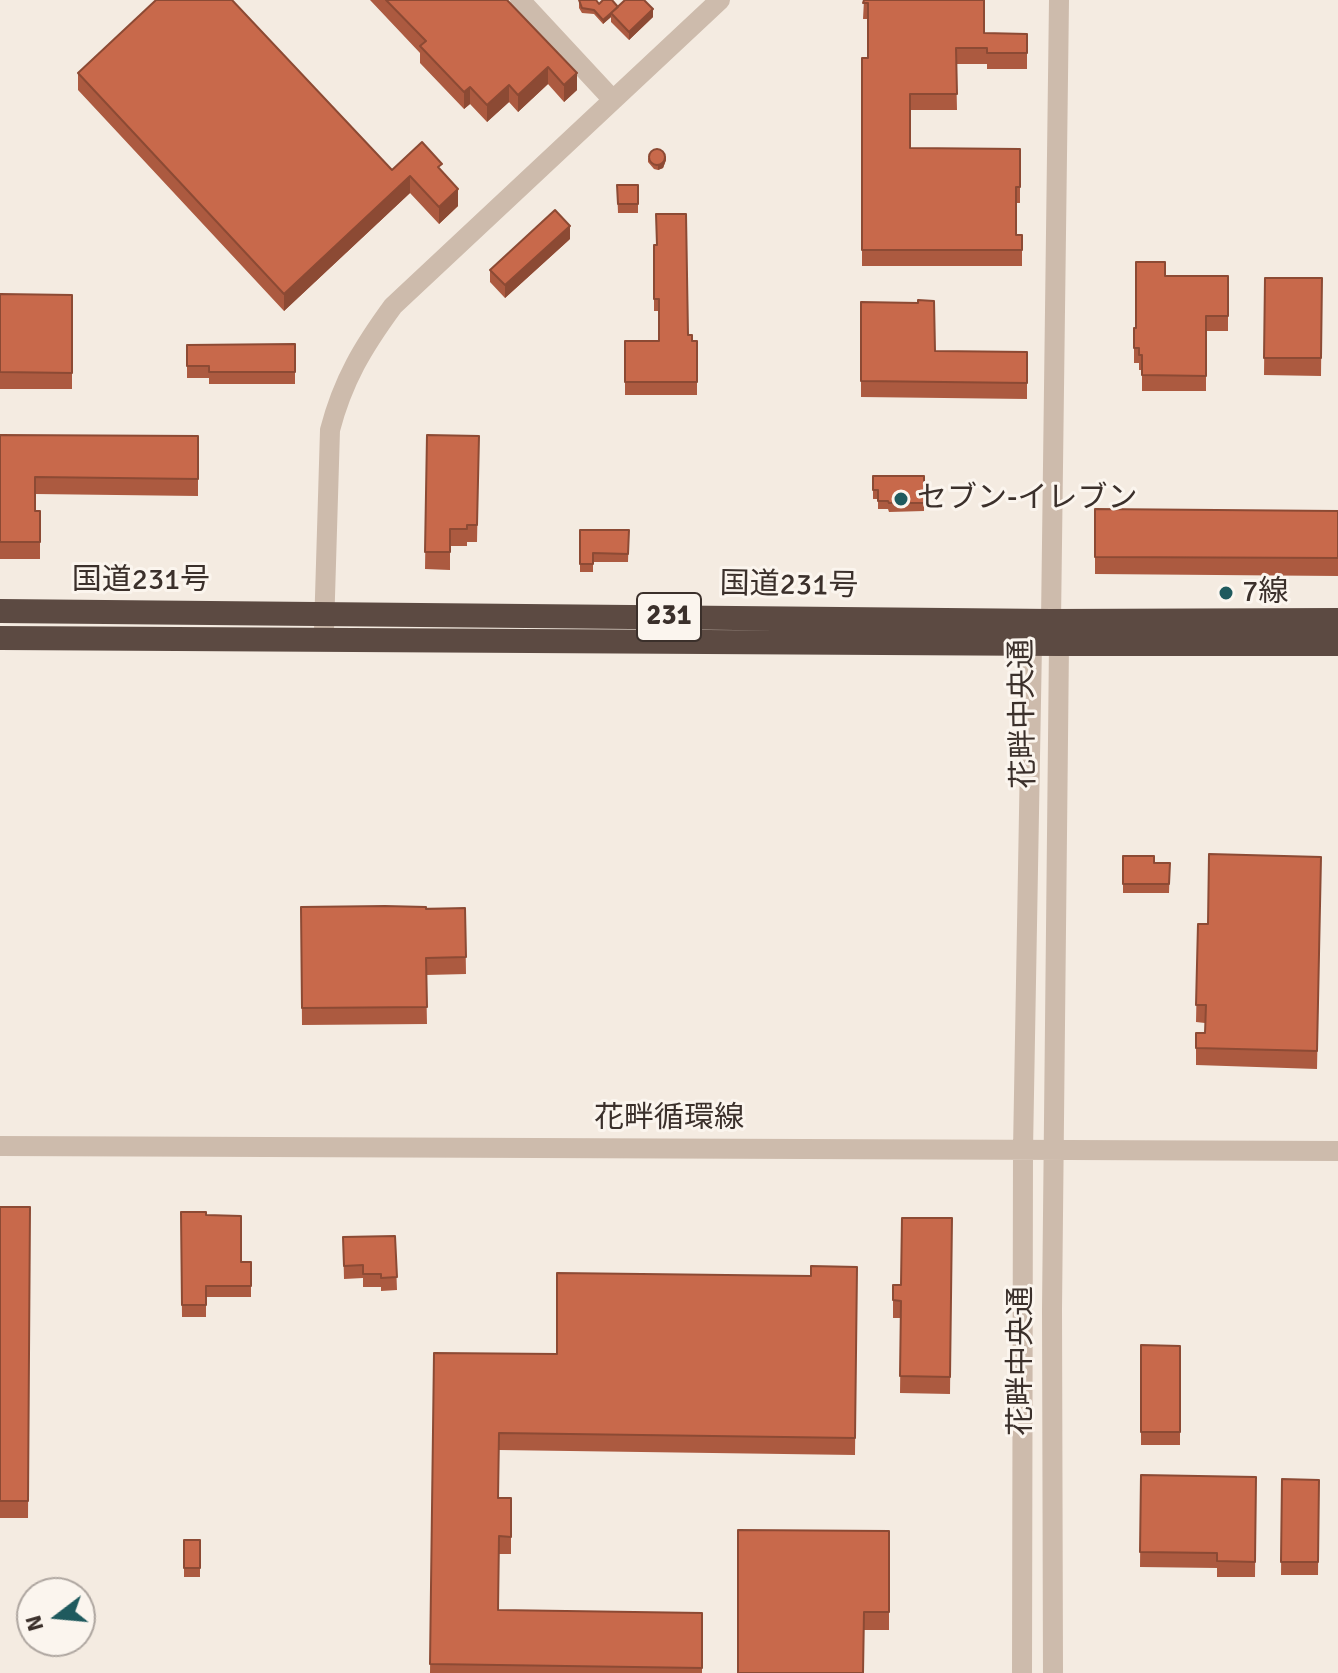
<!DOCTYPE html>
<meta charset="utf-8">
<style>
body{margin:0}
#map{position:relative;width:1338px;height:1673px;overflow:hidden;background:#f4ebe1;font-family:Signika,sans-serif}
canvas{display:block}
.north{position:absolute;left:16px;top:1577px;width:80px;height:80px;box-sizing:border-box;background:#fbf5ee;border:2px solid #aea6a0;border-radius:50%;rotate:254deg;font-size:22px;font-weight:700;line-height:32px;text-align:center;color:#3b302b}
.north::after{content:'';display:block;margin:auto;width:28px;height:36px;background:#1f5a5e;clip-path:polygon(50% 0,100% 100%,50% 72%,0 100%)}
</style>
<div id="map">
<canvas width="1338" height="1673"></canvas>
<div class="north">N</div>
</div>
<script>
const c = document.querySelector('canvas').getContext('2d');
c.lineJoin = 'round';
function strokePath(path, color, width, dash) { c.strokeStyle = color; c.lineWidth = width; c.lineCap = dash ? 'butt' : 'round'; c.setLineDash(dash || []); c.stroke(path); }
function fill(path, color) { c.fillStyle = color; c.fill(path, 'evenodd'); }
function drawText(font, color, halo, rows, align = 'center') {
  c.font = font + ' Signika,"Noto Sans JP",sans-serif'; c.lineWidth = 6; c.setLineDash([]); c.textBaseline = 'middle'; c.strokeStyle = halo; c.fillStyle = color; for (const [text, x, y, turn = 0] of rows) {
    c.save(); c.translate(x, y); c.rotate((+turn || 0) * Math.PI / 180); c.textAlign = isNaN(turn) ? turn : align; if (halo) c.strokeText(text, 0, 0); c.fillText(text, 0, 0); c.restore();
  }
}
strokePath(new Path2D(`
 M520 0 613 100
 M324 630 330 430C343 380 363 347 393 306L720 0
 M0 1146 1338 1151
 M1022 1673 1023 1150 1032 644 1041 633
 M1053 1673 1052 1309 1059 644 1051 621 1059 0`), '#cdbbac', 20);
strokePath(new Path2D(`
 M0 611 1051 621 1338 620
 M0 638 1059 644H1338`), '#5c4a42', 24);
fill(new Path2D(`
 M370 0H507L577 90 564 102 548 84 518 112 509 102 487 122 470 104 464 109 420 63V53Z
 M579 0 618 7 653 17 629 40 611 22V17L603 24 594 14 582 13 579 8Z
 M864 0 984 33 1027 34V69H987V64H956L957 110H910V148L1020 149V203H1016V235H1022V266H862V58H868V19H863Z
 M78 73 392 170 442 171 458 206 439 224 410 193 284 311 78 90Z
 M648 158 666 160 663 168 658 170 654 169 648 162Z
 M617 185H638V213H618Z
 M570 239 505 298 490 282V270Z
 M654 245 688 335 692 341H697V395H625V341H659V311H654Z
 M1165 276H1228V331H1206V391H1142V370H1139V363H1134V328H1136Z
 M1265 278H1322L1321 376 1264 375Z
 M0 294 72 295V389H0Z
 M861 302 935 351 1027 352V399L861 397Z
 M295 344V384H209V378H187V345Z
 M0 435 198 436V496L35 494V511H40V559H0Z
 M427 435 479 436 477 542H467V546H450V570L425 569Z
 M873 476H924V511L889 512 888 509H878V499H873Z
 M1095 509 1338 511V576L1095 574Z
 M580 530H629L628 562H593V572H580Z
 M1123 856 1154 863H1170L1169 893H1123Z
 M1321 857 1317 1069 1196 1065V1033H1205V1023L1196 1022 1198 924H1208Z
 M301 907 465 908 466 974 426 975 427 1024 302 1025Z
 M0 1207H30L28 1518H0Z
 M181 1212 206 1215 241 1262H251V1297H206V1317H182Z
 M952 1218 950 1394 900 1393 901 1318H893V1285H901Z
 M395 1236 397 1290 381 1291V1287H363V1278L344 1279 343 1237Z
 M857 1267 855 1455 499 1450V1498H511V1554H499L498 1610 702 1613V1673H430L434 1353 557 1354 811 1276Z
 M1141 1345 1180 1346V1445H1141Z
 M1141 1475 1256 1477 1255 1577H1217V1568L1140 1567Z
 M1282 1479 1319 1480 1318 1575H1281Z
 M889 1531V1630H864L738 1673Z
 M184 1540H200V1577H184Z`), '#ac5a40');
fill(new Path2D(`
 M653 9V17L629 40V32Z
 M611 13V17L603 24V20Z
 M548 67V84L518 112V95Z
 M577 73V90L564 102V85Z
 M509 85V102L487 122V105Z
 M470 87V104L464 109V92Z
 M666 156V160L663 168 658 170V165Z
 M410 176V193L284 311V294Z
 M458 189V206L439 224V207Z
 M570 226V239L505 298V285Z`), '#8c4a34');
const building = new Path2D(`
 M156 0H232L392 170 422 142 442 164 438 167 458 189 439 207 410 176 284 294 78 73Z
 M386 0H507L577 73 564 85 548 67 518 95 509 85 487 105 470 87 464 92 420 46 426 41Z
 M579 0H596L599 4 603 0H612L618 7 603 20 594 10 582 8Z
 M625 0H644L653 9 629 32 611 13Z
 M864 0H984V33L1027 34V53H987V48H956L957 94H910V148L1020 149V187H1016V235H1022V250H862V58H868V3H863Z
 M649 157a8 8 0 1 1 16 0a8 8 0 1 1-16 0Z
 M617 185H638V204H618Z
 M555 210 570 226 505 285 490 270Z
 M656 214H686L688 335H692V341H697V382H625V341H659V299H654V245H657Z
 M1136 262H1165V276H1228V316H1206V376L1142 375V355H1139V348H1134V328H1136Z
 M1265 278H1322L1321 358H1264Z
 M0 294 72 295V373L0 372Z
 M918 300 934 301 935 351 1027 352V383L861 381V302L918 303Z
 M295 344V372H209V366H187V345Z
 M0 435 198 436V479L35 477V511H40V542H0Z
 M427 435 479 436 477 525H467V529H450V552H425Z
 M873 476H924V503H889L888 501H878V490H873Z
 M1095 509 1338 511V558L1095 557Z
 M580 530H629L628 554 593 553V564H580Z
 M1209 854 1321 857 1317 1051 1196 1048V1033H1205L1206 1005H1196L1198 924H1208Z
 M1123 856H1154V863H1170L1169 884H1123Z
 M385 906 426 907V909L465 908 466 957 426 958 427 1007 302 1008 301 907Z
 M0 1207H30L28 1501H0Z
 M181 1212H206V1215L241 1216V1262H251V1286H206V1305H182Z
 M902 1218H952L950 1377 900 1376 901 1301 893 1300V1285H901Z
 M395 1236 397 1277 381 1278V1274H363V1265L344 1266 343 1237Z
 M811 1266 857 1267 855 1438 499 1433 498 1498H511V1537L499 1536 498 1610 702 1613V1668L430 1664 434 1353 557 1354V1273L811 1276Z
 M1141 1345 1180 1346V1432H1141Z
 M1141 1475 1256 1477 1255 1562 1217 1561V1553L1140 1552Z
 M1282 1479 1319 1480 1318 1562H1281Z
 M738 1530 889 1531V1612H864L863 1673H738Z
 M184 1540H200V1568H184Z`);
fill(building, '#c8694b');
strokePath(building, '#8c4a34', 2);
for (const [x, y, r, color] of [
 [901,499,8,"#1f5a5e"],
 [1226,593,8,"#1f5a5e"]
]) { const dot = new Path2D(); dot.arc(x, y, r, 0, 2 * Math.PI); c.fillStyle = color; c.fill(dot); strokePath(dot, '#fbf5ee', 3); }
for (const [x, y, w] of [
 [669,617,64]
]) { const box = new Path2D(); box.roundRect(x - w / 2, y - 24, w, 48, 6); c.fillStyle = '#fbf5ee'; c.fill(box); strokePath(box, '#3b302b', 2); }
drawText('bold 28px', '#3b302b', null, [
 ["231",669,617]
]);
drawText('30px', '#3b302b', '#fbf5ee', [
 ["セブン-イレブン",917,499],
 ["7線",1242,593]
], 'left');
drawText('30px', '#3b302b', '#fbf5ee', [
 ["国道231号",141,581],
 ["国道231号",789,586,1],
 ["花畔中央通",1024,714,-91],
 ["花畔循環線",669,1119],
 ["花畔中央通",1022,1361,-90]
]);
</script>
